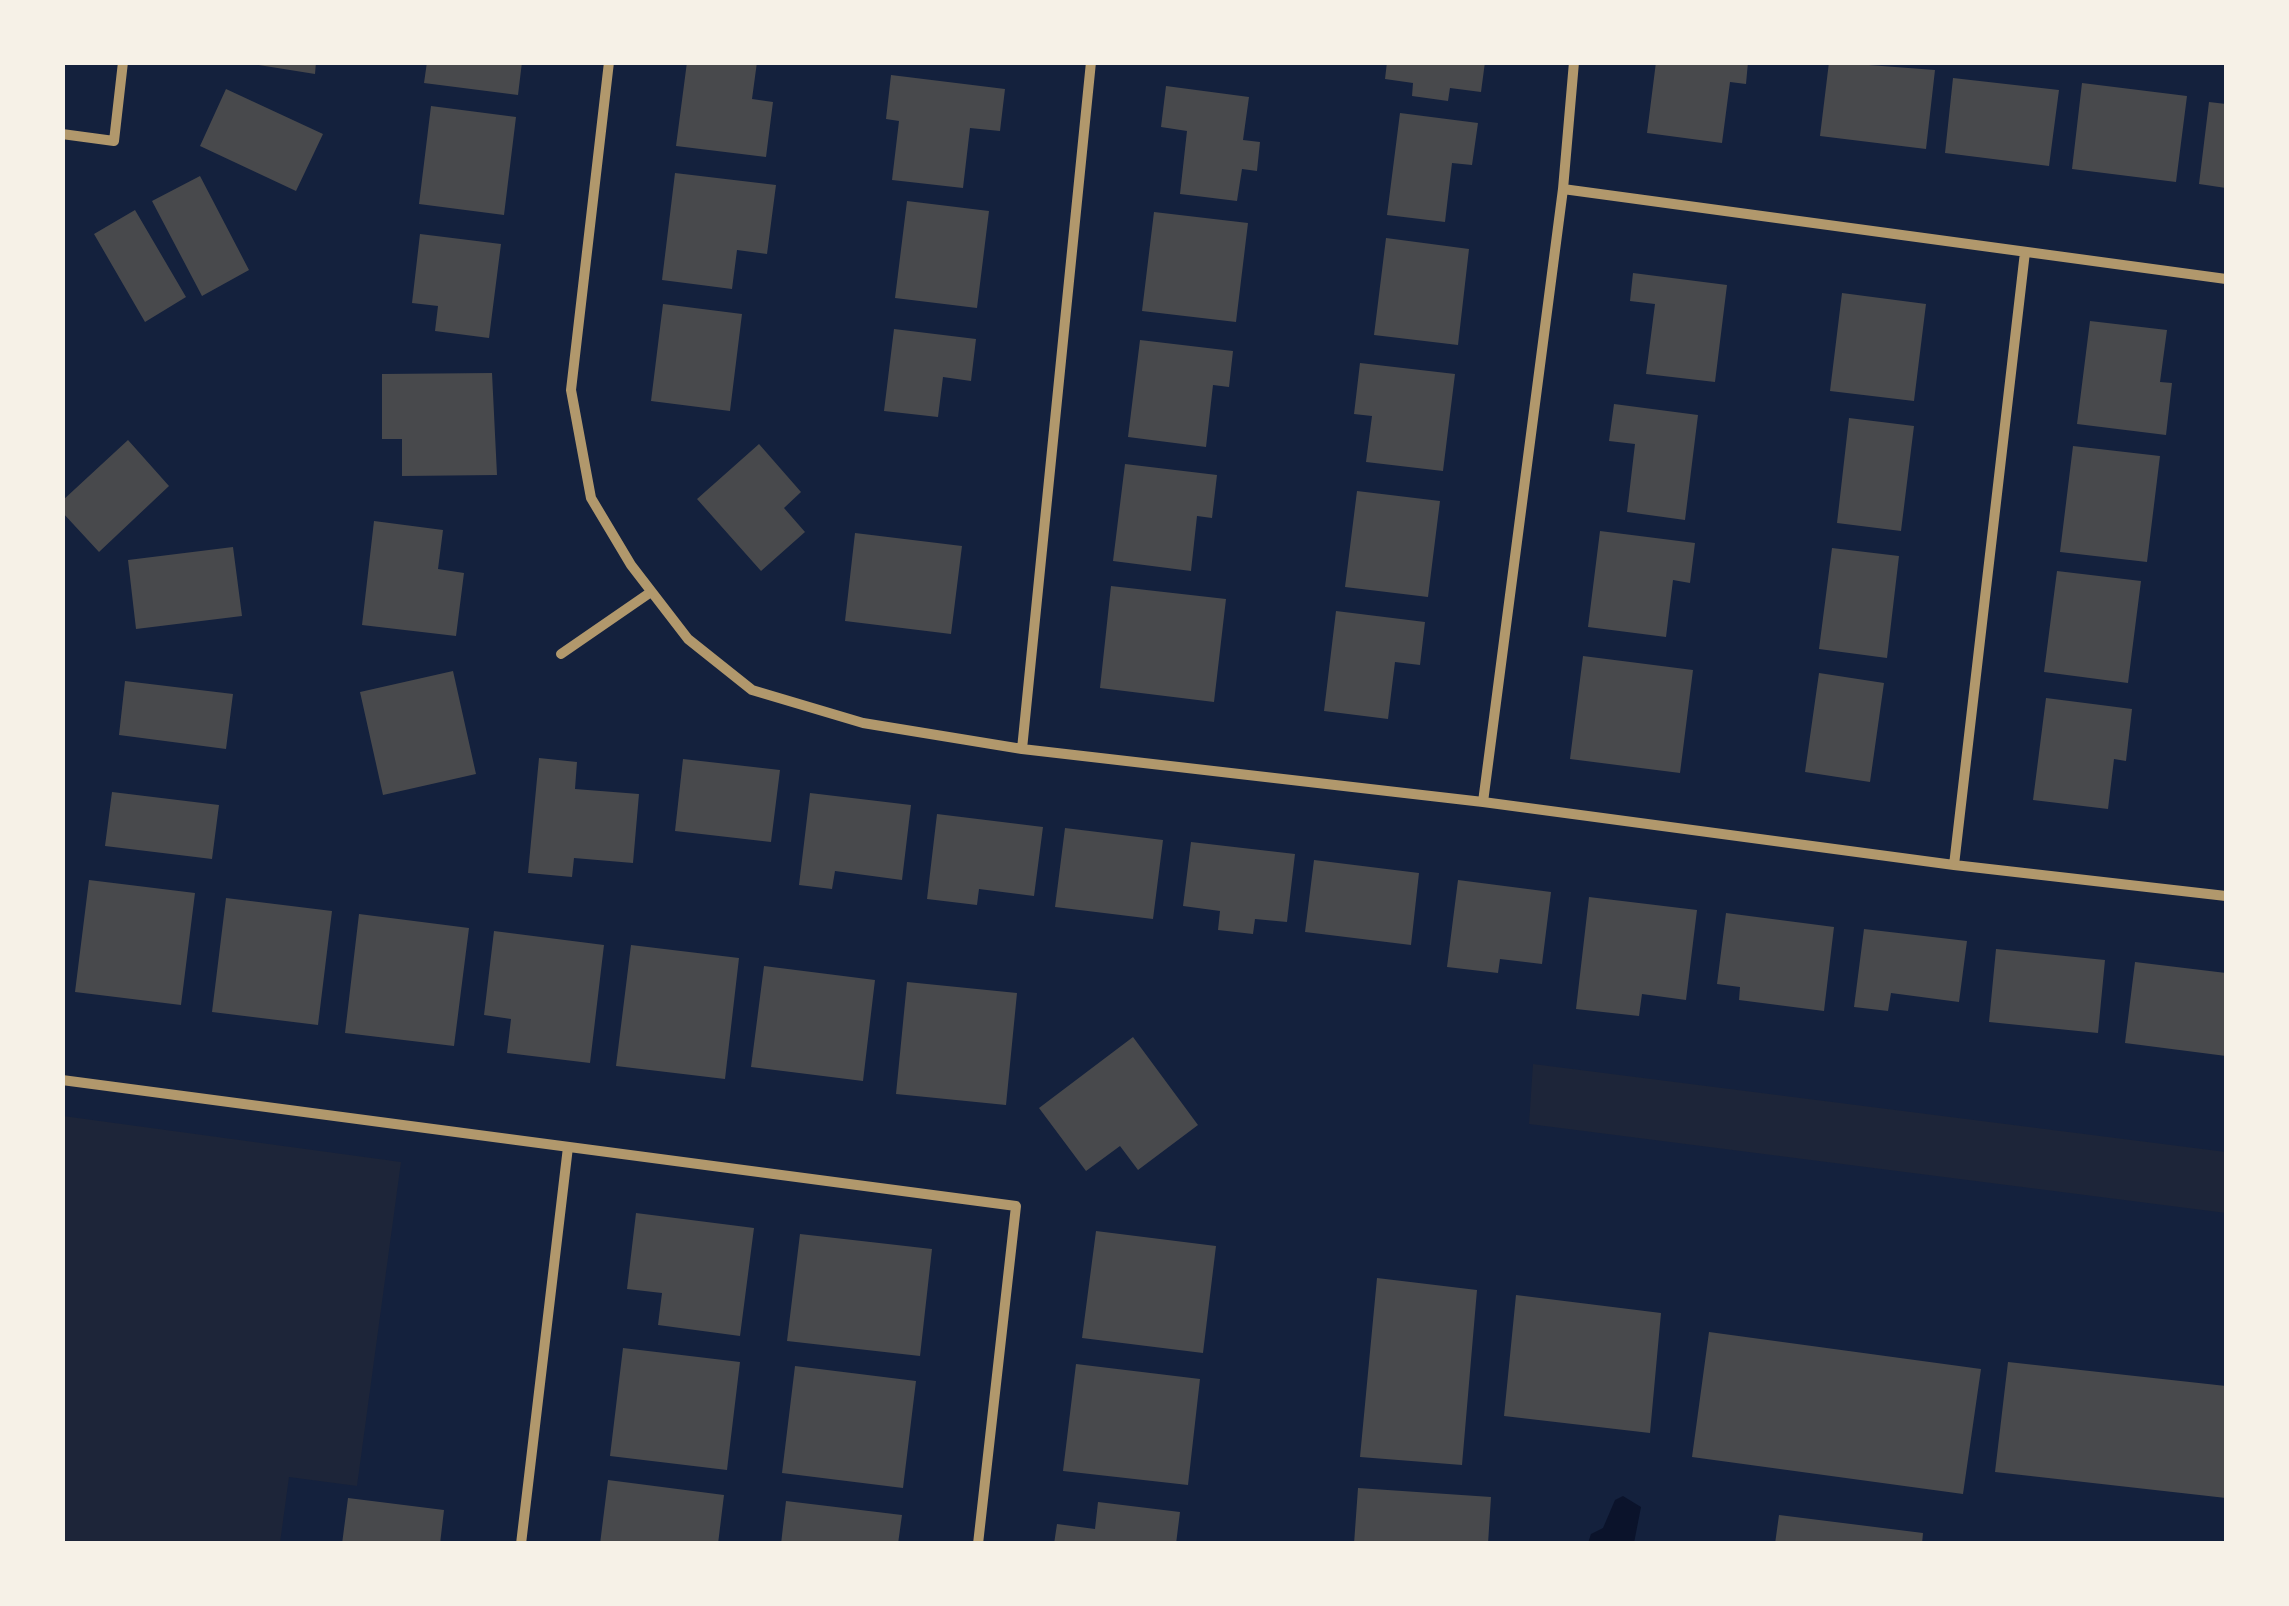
<!DOCTYPE html>
<style>
body{margin:0}
#map{position:relative;width:2289px;height:1606px;overflow:hidden;background:#14213d;font-family:Barlow,sans-serif}
canvas{display:block}
.frame{position:absolute;inset:0;border:65px solid #f6f1e7;pointer-events:none}
</style>
<div id="map">
<canvas width="2289" height="1606"></canvas>
<div class="frame"></div>
</div>
<script>
const c = document.querySelector('canvas').getContext('2d');
c.lineJoin = 'round';
function fill(path, color) { c.fillStyle = color; c.fill(path, 'evenodd'); }
function strokePath(path, color, width, dash) { c.strokeStyle = color; c.lineWidth = width; c.lineCap = dash ? 'butt' : 'round'; c.setLineDash(dash || []); c.stroke(path); }
fill(new Path2D(`
 M1533 1064 2226 1152V1213L1529 1124Z
 M63 1116 401 1162 357 1486 289 1477 280 1543H63Z`), '#1d2539');
fill(new Path2D(`
 M1623 1496 1641 1507 1634 1543H1588L1591 1534 1603 1528 1615 1500Z`), '#0b132b');
fill(new Path2D(`
 M240 62H316L315 74Z
 M427 62H522L518 95 424 83Z
 M687 62H757L752 99 773 102 766 157 676 146Z
 M1387 62H1485L1481 92 1450 88 1448 101 1412 96 1413 83 1385 79Z
 M1656 62H1748L1746 84 1730 82 1722 143 1647 133Z
 M1829 62 1935 70 1926 149 1820 136Z
 M891 75 1005 89 1000 131 970 128 963 188 892 180 899 121 886 119Z
 M1953 78 2059 90 2049 166 1945 153Z
 M2082 83 2187 96 2176 182 2072 169Z
 M1166 86 1249 97 1243 140 1260 142 1257 171 1242 169 1237 201 1180 194 1187 131 1161 127Z
 M226 89 323 134 296 191 200 146Z
 M2209 102 2226 104V188L2199 184Z
 M431 106 516 117 504 215 419 204Z
 M1400 113 1478 123 1472 165 1452 163 1445 222 1387 215Z
 M675 173 776 185 767 254 737 250 732 289 662 280Z
 M200 176 249 270 202 296 152 201Z
 M907 201 989 211 977 308 895 298Z
 M135 210 186 297 145 322 94 234Z
 M1154 212 1248 223 1236 322 1142 311Z
 M420 234 501 244 489 338 435 331 438 306 412 303Z
 M1386 238 1469 249 1458 345 1374 335Z
 M1633 273 1727 285 1715 382 1646 374 1655 304 1630 301Z
 M1842 293 1926 304 1914 401 1830 391Z
 M663 304 742 314 730 411 651 401Z
 M2090 321 2167 330 2160 382 2172 383 2166 435 2077 424Z
 M894 329 976 339 971 381 943 377 938 417 884 411Z
 M1140 340 1233 351 1229 387 1213 385 1206 447 1128 437Z
 M1360 363 1455 374 1443 471 1366 462 1372 416 1354 414Z
 M492 373 497 475 402 476V439H382V374Z
 M1614 404 1698 415 1685 520 1627 512 1635 444 1609 441Z
 M1849 418 1914 426 1901 531 1837 523Z
 M128 440 169 486 99 552 62 512V501Z
 M759 444 801 492 784 508 805 532 761 571 697 499Z
 M2073 446 2160 456 2147 562 2060 552Z
 M1125 464 1217 475 1212 518 1197 516 1191 571 1113 561Z
 M1357 491 1440 501 1428 597 1345 587Z
 M374 521 443 530 438 569 464 573 456 636 362 625Z
 M1600 531 1695 543 1690 583 1673 580 1666 637 1588 627Z
 M855 533 962 546 951 634 845 621Z
 M233 547 242 616 136 629 128 560Z
 M1832 548 1899 556 1887 658 1819 649Z
 M2057 571 2141 581 2128 683 2044 672Z
 M1111 586 1226 599 1214 702 1100 688Z
 M1336 611 1425 622 1420 665 1395 662 1388 719 1324 711Z
 M1583 656 1693 670 1680 773 1570 759Z
 M453 671 476 774 383 795 360 692Z
 M1819 673 1884 683 1870 782 1805 772Z
 M125 681 233 694 226 749 119 735Z
 M2046 698 2132 709 2126 761 2114 759 2108 809 2033 800Z
 M539 758 577 762 575 789 639 794 633 863 574 858 572 877 528 873Z
 M683 759 780 770 771 842 675 831Z
 M112 792 219 805 212 859 105 846Z
 M810 793 911 805 902 880 835 871 832 889 799 885Z
 M937 814 1043 827 1034 896 979 889 977 905 927 899Z
 M1065 828 1163 840 1153 919 1055 907Z
 M1191 842 1295 854 1287 922 1255 919 1253 934 1218 930 1220 911 1183 906Z
 M1314 860 1419 873 1411 945 1305 932Z
 M89 880 195 893 181 1005 75 992Z
 M1458 880 1551 892 1542 964 1500 959 1498 973 1447 967Z
 M1589 897 1697 910 1686 1000 1642 994 1639 1016 1576 1009Z
 M226 898 332 911 318 1025 212 1012Z
 M1726 913 1834 927 1824 1011 1739 1000 1740 987 1717 984Z
 M359 914 469 928 454 1046 345 1033Z
 M1864 929 1967 941 1959 1002 1891 993 1888 1011 1854 1007Z
 M494 931 604 945 590 1063 507 1053 511 1019 484 1015Z
 M631 945 739 958 725 1079 616 1066Z
 M1996 949 2105 960 2098 1033 1989 1022Z
 M2135 962 2226 973V1056L2125 1043Z
 M764 966 875 980 863 1081 751 1067Z
 M907 982 1017 993 1006 1105 896 1094Z
 M1133 1037 1198 1125 1138 1170 1120 1146 1086 1171 1039 1108Z
 M636 1213 754 1228 740 1336 658 1325 662 1293 627 1289Z
 M1096 1231 1216 1246 1203 1353 1082 1338Z
 M800 1234 932 1249 920 1356 787 1341Z
 M1377 1278 1477 1290 1462 1465 1360 1457Z
 M1516 1295 1661 1313 1650 1433 1504 1416Z
 M1709 1332 1981 1369 1963 1494 1692 1457Z
 M623 1348 740 1362 727 1470 610 1456Z
 M2008 1362 2226 1386V1498L1995 1472Z
 M1076 1364 1200 1379 1188 1485 1063 1471Z
 M795 1366 916 1381 903 1488 782 1473Z
 M608 1480 724 1495 718 1544H600Z
 M1358 1488 1491 1497 1488 1544H1354Z
 M348 1498 444 1510 440 1544H342Z
 M786 1501 902 1515 898 1544H781Z
 M1098 1502 1180 1512 1176 1544H1054L1057 1524 1095 1529Z
 M1779 1515 1923 1533 1922 1544H1775Z`), '#48494c');
strokePath(new Path2D(`
 M609 62 571 390 591 498 631 565 688 639 752 690 863 723 1022 749 1483 802 1954 865 2226 896
 M62 134 114 141 123 62
 M1563 189 2226 279
 M561 654 651 592
 M1022 749 1091 62
 M1483 802 1563 189 1574 62
 M1954 865 2025 252
 M62 1080 1016 1206 978 1544
 M521 1544 568 1147`), '#b1986c', 10);
</script>
